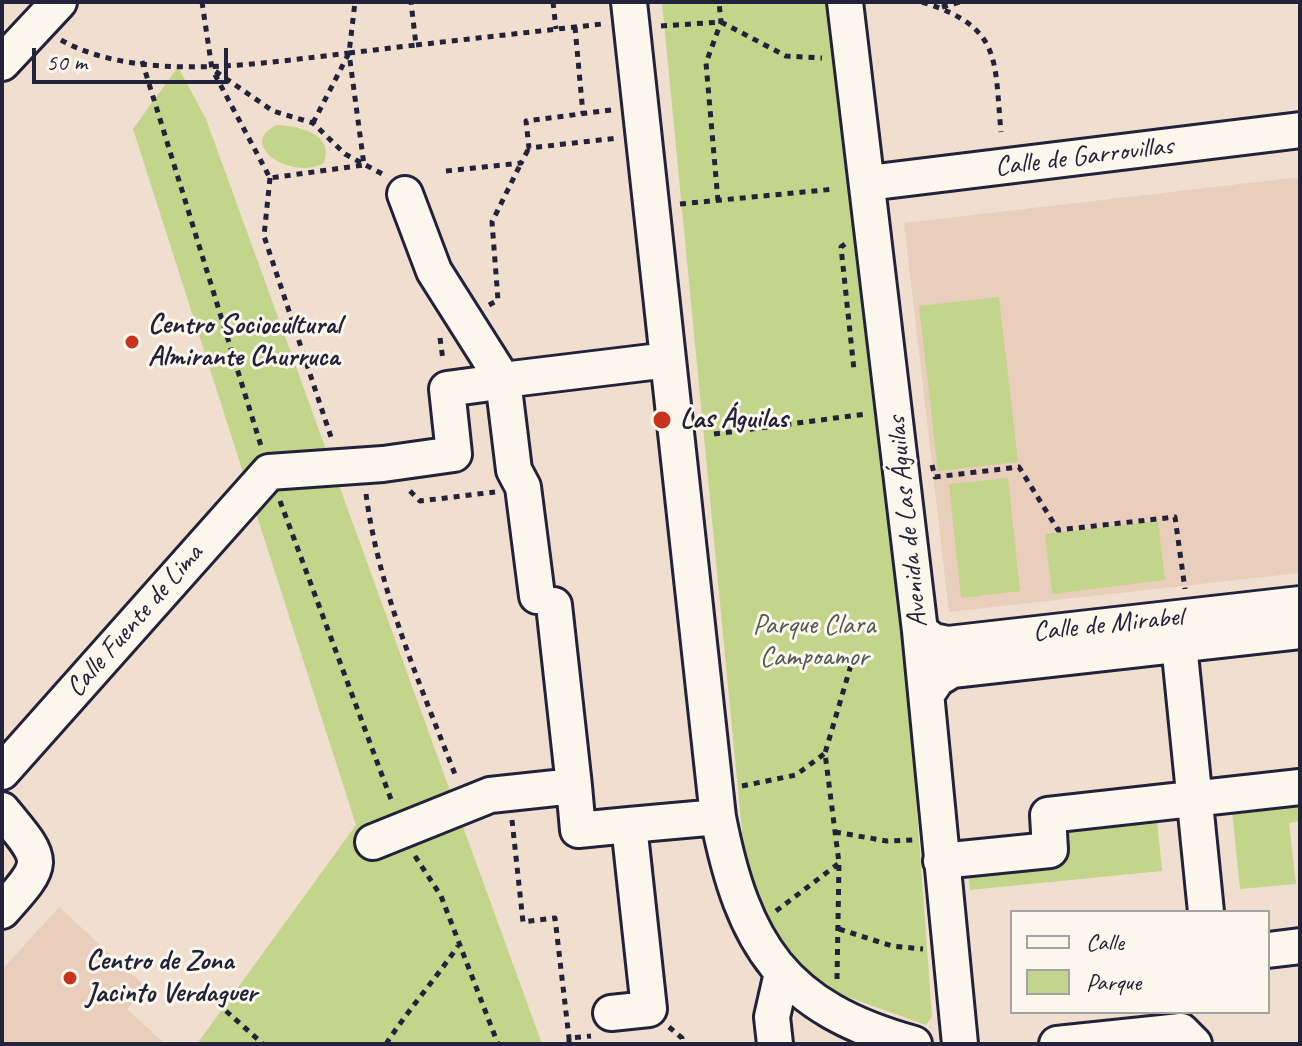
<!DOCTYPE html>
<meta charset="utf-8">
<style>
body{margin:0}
#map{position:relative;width:1302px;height:1046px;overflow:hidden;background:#f0dfcf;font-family:Caveat,sans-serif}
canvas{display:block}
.frame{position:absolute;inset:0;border:4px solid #22223b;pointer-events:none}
.legend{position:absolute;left:1010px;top:910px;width:260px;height:104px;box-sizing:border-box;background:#fbf7ec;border:2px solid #a4a2a5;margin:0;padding:10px 14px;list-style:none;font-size:24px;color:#22223b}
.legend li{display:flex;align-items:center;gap:16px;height:40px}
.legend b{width:40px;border:2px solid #a4a2a5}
.scale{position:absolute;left:32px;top:48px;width:196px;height:36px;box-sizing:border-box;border:4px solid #22223b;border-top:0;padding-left:10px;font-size:24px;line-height:28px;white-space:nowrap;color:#22223b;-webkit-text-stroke:6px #fbf7ec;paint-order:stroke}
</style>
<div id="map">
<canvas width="1302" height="1046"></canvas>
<div class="frame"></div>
<ul class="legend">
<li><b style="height:10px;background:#fbf7ec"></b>Calle</li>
<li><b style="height:22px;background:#c2d58a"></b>Parque</li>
</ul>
<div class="scale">50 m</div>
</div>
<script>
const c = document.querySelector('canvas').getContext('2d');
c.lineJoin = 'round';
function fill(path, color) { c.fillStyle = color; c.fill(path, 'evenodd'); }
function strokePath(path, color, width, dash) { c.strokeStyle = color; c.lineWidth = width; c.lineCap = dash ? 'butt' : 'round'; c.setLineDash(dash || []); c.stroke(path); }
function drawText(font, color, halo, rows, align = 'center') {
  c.font = font + ' Caveat,sans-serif'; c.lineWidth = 6; c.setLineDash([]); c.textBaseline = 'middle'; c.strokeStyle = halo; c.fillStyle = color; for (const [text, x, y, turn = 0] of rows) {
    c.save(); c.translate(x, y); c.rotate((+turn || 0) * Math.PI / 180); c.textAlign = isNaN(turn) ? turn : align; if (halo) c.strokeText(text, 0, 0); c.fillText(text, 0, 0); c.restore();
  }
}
fill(new Path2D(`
 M1300 177V573L949 612 904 223Z
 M59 907 146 987 127 1009 165 1044H2V970Z`), '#e9cebb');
fill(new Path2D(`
 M662 2H829L903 622 932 1016 926 1025 823 988 805 976 768 930 745 862Z
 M178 67 206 119 542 1044H197L356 825 133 129Z
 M277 125C299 126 335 134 324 163 293 181 235 145 277 125Z
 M999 297 1018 462 938 471 919 306Z
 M1008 478 1020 591 961 598 949 484Z
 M1158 521 1165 580 1052 594 1045 534Z
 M1300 795V821L1289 823 1296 884 1240 889 1231 802Z
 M1156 809 1162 871 970 890 967 862 1056 852 1053 819Z`), '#c2d58a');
const minor = new Path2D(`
 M629 2 718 817C743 945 783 1008 914 1044
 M845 2 920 631 960 1044
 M2 63 59 2
 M868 183 1300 130
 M405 194 434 271 503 380 514 470 523 487 537 596
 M503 380 668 360
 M920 631 933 641 948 644 1300 604
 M1179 644 1206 912
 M927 694 937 679 952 670 1300 631
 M2 772 269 472 383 464 454 454 447 389 484 384
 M574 786 578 830 629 825
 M2 810C45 862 47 861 2 911
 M373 842 490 795 574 786 554 605
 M941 861 1050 850 1048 815 1300 787
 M1268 950 1300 946
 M611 1013 649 1009 629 825 718 817
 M775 1044 772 1017 782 973
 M1057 1044 1181 1031 1194 1044`);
strokePath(minor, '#22223b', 40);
strokePath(new Path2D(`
 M202 2 212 69 273 111 313 123 345 154 386 176
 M553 2 556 29
 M922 2C1003 27 994 60 1001 132
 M942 7 960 2
 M661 26 721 22 786 56 822 58
 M575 27 583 114
 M61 40C140 84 262 63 349 53L364 165 270 178 212 69
 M416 45 602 24
 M349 53 416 45 411 2
 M142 61 261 446
 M611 110 526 121 529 148 618 138
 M313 123 349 53 355 2
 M446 171 521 163 529 148
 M270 178 264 236 332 440
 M718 201 706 63 721 22 719 2
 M680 204 835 189
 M845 244 841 247 854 370
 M489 305 498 300 492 222 521 163
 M440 338 443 360
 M714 434 866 414
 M932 465 935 477 1019 467 1058 530 1175 517 1185 589
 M410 491 420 501 495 492
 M366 494C379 592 421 686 456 777
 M280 501 392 802
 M742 786 796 775 824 754
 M512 820 523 922 555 918 569 1038
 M835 832 887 841 913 840
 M415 856 441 896 498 1044
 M776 911 838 864
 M839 929 892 946 923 949
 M837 979 839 863 825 753 851 665
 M226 1011 263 1044
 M669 1027 682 1038V1044
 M386 1044C408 1010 434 981 458 946
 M569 1044V1038L591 1036`), '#22223b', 5, [6, 6]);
strokePath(minor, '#fbf7ec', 34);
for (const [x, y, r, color] of [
 [132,342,8,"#c8321e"],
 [662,420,10,"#c8321e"],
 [70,978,8,"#c8321e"]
]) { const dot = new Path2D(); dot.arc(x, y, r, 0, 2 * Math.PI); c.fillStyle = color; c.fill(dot); strokePath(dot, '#fbf7ec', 3); }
drawText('28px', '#22223b', '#fbf7ec', [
 ["Calle de Garrovillas",1084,157,-7],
 ["Avenida de Las Águilas",908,522,-96],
 ["Calle Fuente de Lima",135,621,-49],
 ["Calle de Mirabel",1108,625,-6]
]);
drawText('bold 28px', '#22223b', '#fbf7ec', [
 ["Centro Sociocultural",148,326],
 ["Almirante Churruca",148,358],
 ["Las Águilas",680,420],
 ["Centro de Zona",86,962],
 ["Jacinto Verdaguer",86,994]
], 'left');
drawText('28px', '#525853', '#fbf7ec', [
 ["Parque Clara",814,626],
 ["Campoamor",814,658]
]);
</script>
